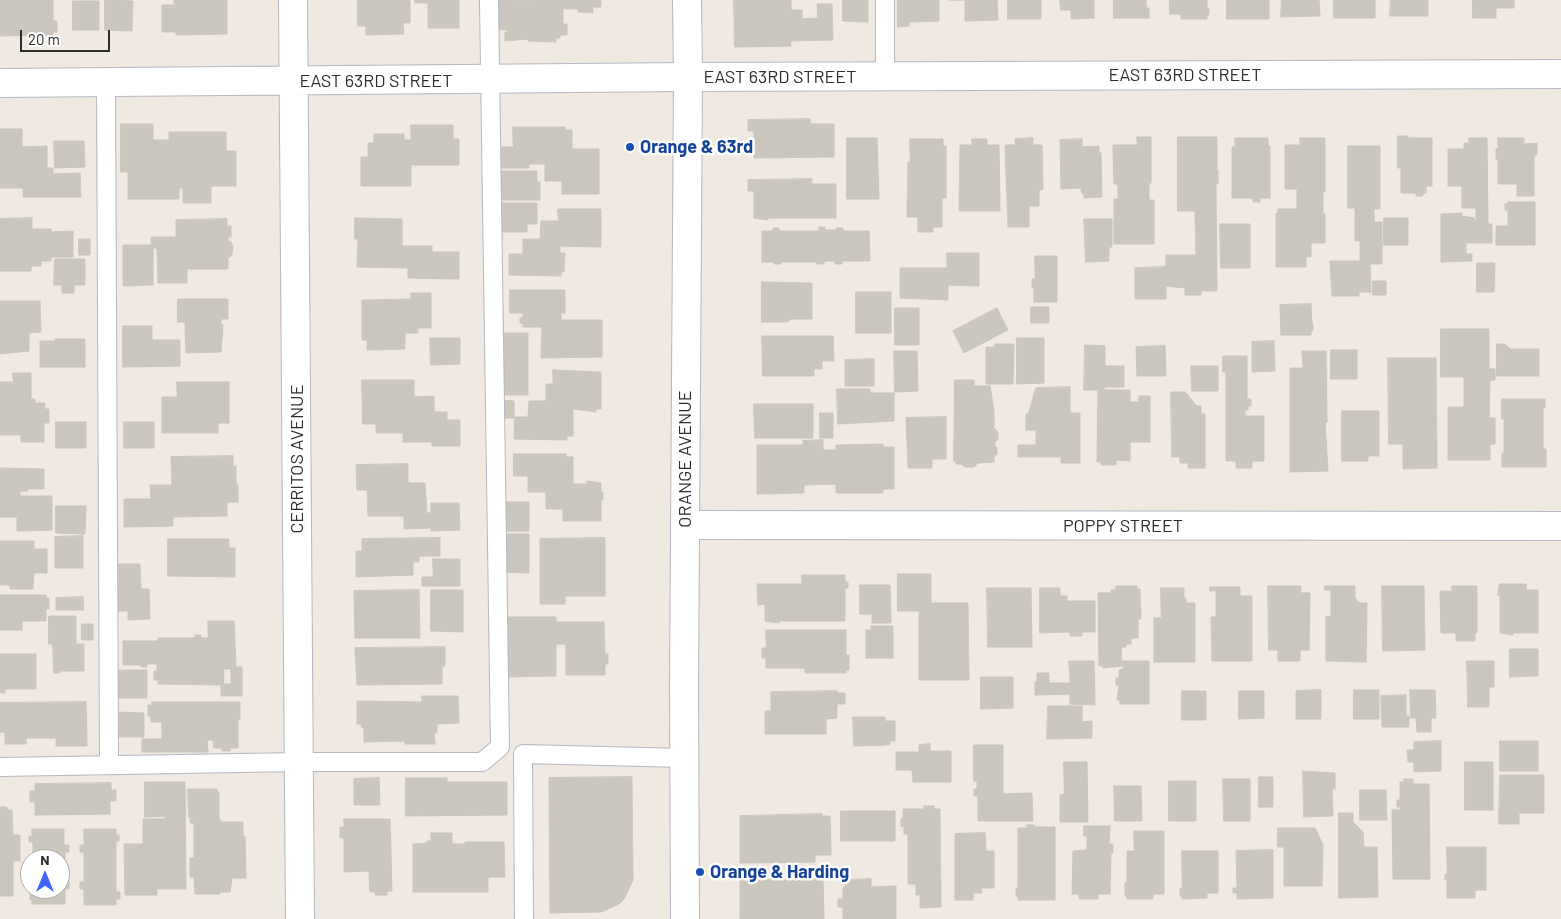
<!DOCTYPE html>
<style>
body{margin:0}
#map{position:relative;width:1561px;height:919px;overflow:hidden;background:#efe9e1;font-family:Barlow,sans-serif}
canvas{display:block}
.north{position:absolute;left:20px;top:849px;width:50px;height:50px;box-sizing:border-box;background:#fff;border:1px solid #ababab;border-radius:50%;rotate:0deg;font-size:14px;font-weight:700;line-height:20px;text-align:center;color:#2e2e2e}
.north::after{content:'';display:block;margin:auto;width:18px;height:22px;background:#4264fb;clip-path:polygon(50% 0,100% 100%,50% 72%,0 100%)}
.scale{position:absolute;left:20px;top:30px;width:90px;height:22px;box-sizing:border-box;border:2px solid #2e2e2e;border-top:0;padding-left:6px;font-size:15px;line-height:18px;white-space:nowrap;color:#2e2e2e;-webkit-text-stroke:4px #fff;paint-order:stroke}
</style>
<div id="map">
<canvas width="1561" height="919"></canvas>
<div class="north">N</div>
<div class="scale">20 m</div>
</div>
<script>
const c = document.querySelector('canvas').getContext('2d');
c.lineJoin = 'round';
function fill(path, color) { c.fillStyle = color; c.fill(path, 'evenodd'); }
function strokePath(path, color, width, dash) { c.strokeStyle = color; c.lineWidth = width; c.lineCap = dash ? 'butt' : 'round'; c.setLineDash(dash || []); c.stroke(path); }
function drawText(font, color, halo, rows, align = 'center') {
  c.font = font + ' Barlow,sans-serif'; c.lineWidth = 5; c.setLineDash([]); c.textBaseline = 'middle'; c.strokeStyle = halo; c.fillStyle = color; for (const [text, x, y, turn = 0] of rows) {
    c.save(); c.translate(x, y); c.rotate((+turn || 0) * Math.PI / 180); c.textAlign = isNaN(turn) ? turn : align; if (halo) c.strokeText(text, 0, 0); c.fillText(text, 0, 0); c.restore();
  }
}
const building = new Path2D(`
 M0 0H53V21H57V32H53V35L0 36Z
 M105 0 133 1 132 31 105 30Z
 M174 0H227V34L176 35V32H162V5H174Z
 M358 0H410V23H403L404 34 366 35V26H358Z
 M415 0H459V28H428V3H415Z
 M539 0H601V7H593V13L578 12V9H563V24H567V35H560V38H556V42L528 41V39L505 41V32H508V30L494 29V1Z
 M734 0H791V10H802V19L818 18 817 4H832L833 40 790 41 791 46 735 47Z
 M843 0H868V22L843 21Z
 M898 0H939V21L909 22V26L898 27Z
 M950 0H997L998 20 965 21V0Z
 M1008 0H1041V19H1008Z
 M1060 0H1094V18L1071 19V10H1061Z
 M1114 0H1146V8H1149V18H1114Z
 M1170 0H1207V8H1209V15H1207V19H1181V14H1170Z
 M1227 0H1269V19H1227Z
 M1282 0H1319L1320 16 1281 17Z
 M1334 0H1375V18H1334Z
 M1391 0H1428V16H1390Z
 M1473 0H1514V8H1496V18H1473Z
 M73 1H99V30H73Z
 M810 119V124H834V157L754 158V131H748V120Z
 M121 124H153V140H169V132H226V151H236V186H211V203H183V188H179V199H128V172H121Z
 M411 125H453V139H459V165H411V186H361V157H368V143H374V134H404V140H411Z
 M513 127H565V130H572V149H599V194H562V181H545V164H529V168H497V147H513Z
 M0 129H22V147L47 146V168H53V174L80 173 81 197H23V188H0Z
 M1398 136H1408V138H1432V186H1426V193H1423V196H1416V193H1401V168H1398Z
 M1137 137H1151V183H1149V200H1154V244H1114V199H1118V184H1114L1113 145H1137Z
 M1178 137H1217V170H1218V184H1216L1217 291H1201V295H1185V288L1166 286V255H1196L1195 211H1178Z
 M847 138H877L879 199H847Z
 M1033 138V145H1042L1043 189 1039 190V206H1029V227H1008L1005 145H1015V139Z
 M1235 138H1268V146H1270V198H1260V202H1253V198H1232V147H1235Z
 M1300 138H1325V192H1323V214H1325V243H1311V257H1306V267H1276V213H1278V209H1297V189H1285V145H1300Z
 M1469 138H1487L1488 224H1492V243H1466V254H1472V261L1441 262V214L1462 213V216L1474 218V221H1476V208H1462V186H1448V149H1464V143H1469Z
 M1498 138H1524V144L1537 143V155H1534V196H1517V184H1498V159H1496V149H1498Z
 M910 139H943V146H946V198H942V227H933V232H918V217H907L908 162H910Z
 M972 139H987V145H999L1000 211H959L960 145H972Z
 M1082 139V147L1099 146V153H1101L1102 197 1084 198V194H1082L1081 188 1061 189 1060 140Z
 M54 141H84L85 167 55 168Z
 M1348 146H1380V209H1374V222H1382V264H1370L1371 292H1359V296H1332L1330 261H1360V241H1355V208H1348Z
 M497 171H537V182H540V200H497Z
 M812 179V184H836V218H768V220L754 218V191H748V180Z
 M1508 202H1535V245H1496V226H1508V210H1505V204H1508Z
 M497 203H537V224H527V232H498Z
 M558 209H601V247L560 246V253H565L564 272H561V276L509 275V254H523V239H540L541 221H558Z
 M32 218V229H51V232L73 231V257H51V261H41V266H31V271H0V219Z
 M355 218 402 219V246H432V252H459V279L408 278V268L357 267 358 239H355Z
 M1384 218H1408V245H1384Z
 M227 219V226H231V237H228V242L230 241 233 246 232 254 230 257H228V269H187V283H158L157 248H153V285L123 286V245H151V237H176V220Z
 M1084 219H1112V247H1109V261L1086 262Z
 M1220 224H1250V268H1221Z
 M819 227H825V230H836V228H843V231H869L870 261H842V264H835V261H824V264H817V262H781V264H774V262H762V231H773V228H779V231H819Z
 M79 239H90V255H79Z
 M947 253H979V286L948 285V300L900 298V268H947Z
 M1035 256H1057V302H1034V288H1032V279H1035Z
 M55 259H85V285H74V293H62V285H54Z
 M1477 263H1495L1494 292H1477Z
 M1166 267V299H1135V268Z
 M1373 281H1386V295H1373Z
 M762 282 812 283V319H791L787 322H762Z
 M510 290H565V313H561V320H602V357L541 358 542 327H523V323H520V318H523V313H510Z
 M856 292H891V333H856Z
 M411 293H431V328H418V333H405V349L367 350V340H362V300L411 299Z
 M178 299H228V319H221V325H223L221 352 186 353 185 322H178Z
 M0 301H40L41 332 29 333V351L0 354Z
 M1311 304 1312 324H1313V331H1311V335H1281L1280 305Z
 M1031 307H1049V323H1031Z
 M895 308H919V345H895Z
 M997 308 1008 330 964 353 953 331Z
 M123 326H152V340H180V366L123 367Z
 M1441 329H1489V369H1495V380H1490L1489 418H1495V444H1490V460H1448V407H1464V377H1441Z
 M498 333H528V395H498Z
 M762 336H833L834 361H822V369H814V376H763Z
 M430 338H460V364L431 365Z
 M1017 338H1044V383L1017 384Z
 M55 339H85V367H40V341H55Z
 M1274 341 1275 371 1252 372V342Z
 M995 344H1014L1013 384H986V347H995Z
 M1497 344H1505L1510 349H1539V376H1497Z
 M1085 345 1105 346V366H1124V387H1104V390H1130V402H1139V396H1150V442H1130V461L1116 460V465H1101V462H1097L1098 390H1084Z
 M1165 346 1166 376H1137L1136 347Z
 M1331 350H1357V379H1331Z
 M894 351H917L918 391 895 392Z
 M1302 351H1326L1327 422H1325L1328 471 1290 472V368H1303Z
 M1223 356H1247V399H1251V406H1248V410H1245V416H1264V461H1252V468H1236V461H1226V372H1223Z
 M1388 358H1436L1437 468 1403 469V444H1389Z
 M874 359V386H845V360Z
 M1191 366H1218V391H1192Z
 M553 370 601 372V409H596V412L573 409V436H567V440L514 439 515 417H528L529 401H546V384H553Z
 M13 373H31V399H35V403H45V409H49V423H44V442H21V435H0V382H13Z
 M362 380H414V397L434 396V412H447V420H460V446H432V442H403V433H376V424H363Z
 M955 380H974V386H990L994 411V428L998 432V439L995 442V447H997V455H994V462L978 463 974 467H965L961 464H956V461H954Z
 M177 382H229V423H218V433H162V397H177Z
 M1070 387V413H1080V463H1061V457H1018V445H1036V430H1026V414H1028L1036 388Z
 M837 389H870V393H894V421L838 424Z
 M1171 392H1185L1197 406H1201V414H1205V468H1188V463H1180V457H1172Z
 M1502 399H1545V408H1543V449H1546V467H1502V453H1504V419H1502Z
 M496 400 514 401V418H496Z
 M754 404H813V438H755Z
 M1342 411H1379V456H1368V461H1342Z
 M820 413H833V438H820Z
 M946 417V459H932V468H908L906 418Z
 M56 422H86V448H56Z
 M124 422H154V448H124Z
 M823 440V450H836V445L883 444V447H894V489H883V493H836V484L804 485V493L757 494V445H803V441Z
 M514 454H566V457H573V484H587V481L601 483V492H603V500H601V521H563V509H546V492H528V476H514Z
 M233 456V466H236V485H238V502H227V516L173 517V526L124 527V499H151L150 485H172L171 457Z
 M408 464V483H425L427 513H431V503H459L460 530 431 531V528L404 529V516H368L367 490H357L356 465Z
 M0 468 44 469V489H28V491H20V496H52V530L17 531V517H0Z
 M499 502H529V531H499Z
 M56 506H86L85 534 56 533Z
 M499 534H529V573L499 572Z
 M83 536V568H55V537Z
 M440 538V556H419V562H413V575L356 577V551H362V539Z
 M605 538V596H565V604H540V539Z
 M168 539H229V548H235V577L168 576Z
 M0 541H34V549H47V573H34L33 589H10V585H0Z
 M433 559H460V586H422V577H433Z
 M116 564H140L141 589H149L150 619 128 620V611H116Z
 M898 574H931V603H968L969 680H919V611H898Z
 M802 575H845V582H848V588H845V621H779V623L765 621V604L758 605 757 584H802Z
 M1500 584H1526V590H1538V633H1513V635L1500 633V595H1498Z
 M860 585H890L891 623H872V614H860Z
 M1116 586H1137V589H1140L1141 619H1138V638H1131V644H1126V647H1121L1122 666 1103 668V666H1099L1098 593H1111V590H1116Z
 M1268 586H1301V593H1310L1309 650H1300V661H1278V650H1269Z
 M1325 586H1355V598L1359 603H1367L1366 662 1326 661V616L1331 617V590H1325Z
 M1382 586H1424L1425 650 1383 651Z
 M1452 586H1477V633H1475V641H1456V633H1441L1440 591H1452Z
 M1210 587H1240V596H1252V661H1212L1211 617H1216V591H1210Z
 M987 588H1031L1032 647H988Z
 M1040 588H1060V596H1067V601H1095V632H1082V636H1070V632L1040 633Z
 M1161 588H1184V598H1186V603H1195V662H1154V618H1161Z
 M419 590 420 638H355L354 591Z
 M431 590H463V632L431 631Z
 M0 595H46V598H49V609H46V621H22V630H0Z
 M83 597 84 610H56V598Z
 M49 616H76V643L49 644Z
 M506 617H556V622H604L605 654H608V664H605V675H566V644H556V676L506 677Z
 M208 621H234L236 667H242V696H221V685L158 684V680H154V671H157V664H147V667H141V665H123V641H158V638H195V635H201V638H208ZM224 669H231V684H224Z
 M82 624H93V640H82Z
 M871 626H893V658H866V630H871Z
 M766 630H846V655H849V670H846V673H805V668H766V658H762V648H766Z
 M53 644H84V671H60V673H54Z
 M445 647V666H442V684L357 685 355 648Z
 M1510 649H1538V676L1510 677Z
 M0 654H36V689H5V693H0Z
 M1069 661H1094L1095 705 1070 704V694L1035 695V682H1037V673H1049V683H1070Z
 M1123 661H1149V704H1120V700H1117L1119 685H1116V678H1119V670L1123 669Z
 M1467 661H1494V687H1489V707H1468Z
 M116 670H147V698H116Z
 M981 677H1013V708L981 709Z
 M1321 690V719H1296V691Z
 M1354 690H1379V719H1354Z
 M1410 690H1435L1436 718H1431V732H1417L1416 718H1411Z
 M837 691V693H845V704H837V718L826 719V734H765V711H771V692Z
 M1182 691H1206V720H1182Z
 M1239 691H1264V718L1239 719Z
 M1406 695V716H1409V727H1382L1381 696Z
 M422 696H458L459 723 437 724V733H434L435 744H405V741L364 742V728H362L361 724H357V701L422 702Z
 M86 702 87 746H56V738H26V744H5V732H0V703Z
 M152 702H240V719H238V748H230V751H222V748H214L213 740H207L208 752H142V739H162V722H151V716H148V705H152Z
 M1048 706H1082V722L1092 721V738L1047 739Z
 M116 712 144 713V737H116Z
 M853 717H885V721H895V741H890V744L886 745 854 746Z
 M1441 741V771L1414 772V762H1408L1407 750H1414V742Z
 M1500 741H1538V771H1500Z
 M930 744V751H951V782H913L912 770H896V752H919V745Z
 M974 745H1003V794L1032 793 1033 821H978V796H974V789H977V781H974Z
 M1064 762H1087L1088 822H1060V795L1064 794Z
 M1465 762H1493V810H1465Z
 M1303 771 1335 773V789H1332L1333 816 1304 817Z
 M1500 775H1544V813H1519V824H1499Z
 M632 777 633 880 624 899 619 904 601 912 550 913 549 778Z
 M1259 777H1273V807H1259Z
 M379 778 380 805H354V779Z
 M406 778H447V782H507V815L406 816Z
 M1223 779H1250V821H1224Z
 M1404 779H1413V784H1429L1430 879H1393L1392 810H1400V807H1397V800H1400V782H1404Z
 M1169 781H1196V821H1169Z
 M145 782H185L186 889H157V895H125L124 844H143V819H165V816L145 817Z
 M111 783V790H116V801H110V814L35 815V802H30V791H35V784Z
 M1114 786H1141L1142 821H1115Z
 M188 789H217V792H219V820H221V822H243V836H245L246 878H232L230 892H220V894H195L194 877H190V858H194V823H190V817H189Z
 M1360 790H1386L1387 820H1360Z
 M924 806H934V809H940L941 907 920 908V895H916V884H908V834H904V826L901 827V819H903V809H924Z
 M0 807H7V810H12L13 835H20V861H13V896H0Z
 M841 811H895V841H841Z
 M1339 813H1353V822L1363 832 1364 847H1377L1378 897 1339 898Z
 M822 814V816H830L831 855H815V862L740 863V816Z
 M344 819H390L392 891H387V895H375V892H370L369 871 344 872V838H340V827H344Z
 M1027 825H1034V827H1055V900H1018V896H1016V888H1018V828H1027Z
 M1084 826H1110L1109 844H1113V853H1111L1110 894H1098V899H1079V894H1072L1073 851 1087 850V836H1084Z
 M1278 828H1315L1323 845 1322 886H1284V847H1278Z
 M32 829H64V845H69V852H65V882H69V889H65V904H32V900H30V893H33V889H60V859H33V842H29V836H32Z
 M84 829H116V835H119V841H116V892H120V899H116V905H84V889H80V882H84V852H80V845H84Z
 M1134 831H1164V894H1153V899H1127V896H1125V883H1127V851H1134Z
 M431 833H452V844H465V842H504L505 877H488V892H413V844L427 843V841H431Z
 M985 833 986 851H994V888H981L982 893H973V900H955V834Z
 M1447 847H1486V890H1475V898H1447V880H1445V874H1447Z
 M1273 850V898L1237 899V893H1233V888H1237L1236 851Z
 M1182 851H1218V893H1207V898L1182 899V896H1180V888H1182Z
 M823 879 824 919H740V880Z
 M871 879V887L896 886V919H843V907H838V899H843V887H845V880Z`);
fill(building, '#cbc7bf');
strokePath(building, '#cbc5ba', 1);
const lane = new Path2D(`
 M885 0V76
 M106 83 109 765
 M0 767 300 762H482L500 747 489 0
 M524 919 523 754 684 758`);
const street = new Path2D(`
 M293 0 300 919
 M0 83 688 77 1561 74
 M685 525 1561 526`);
const secondary = new Path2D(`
 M685 919 684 687 688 77 687 0`);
strokePath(lane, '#b4b7c1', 20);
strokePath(street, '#b4b7c1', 30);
strokePath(secondary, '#b4b7c1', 30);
strokePath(lane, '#fff', 18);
strokePath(street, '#fff', 28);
strokePath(secondary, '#fff', 28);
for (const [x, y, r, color] of [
 [630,147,5,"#1a4fb4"],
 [700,872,5,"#1a4fb4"]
]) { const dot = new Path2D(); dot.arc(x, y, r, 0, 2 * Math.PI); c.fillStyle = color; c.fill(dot); strokePath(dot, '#fff', 2); }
drawText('18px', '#2e2e2e', '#fff', [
 ["EAST 63RD STREET",1185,75],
 ["EAST 63RD STREET",780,77],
 ["EAST 63RD STREET",376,81],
 ["CERRITOS AVENUE",297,459,-90],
 ["ORANGE AVENUE",685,459,-90],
 ["POPPY STREET",1123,526]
]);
drawText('bold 18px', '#164399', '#fff', [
 ["Orange & 63rd",640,147],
 ["Orange & Harding",710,872]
], 'left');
</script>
